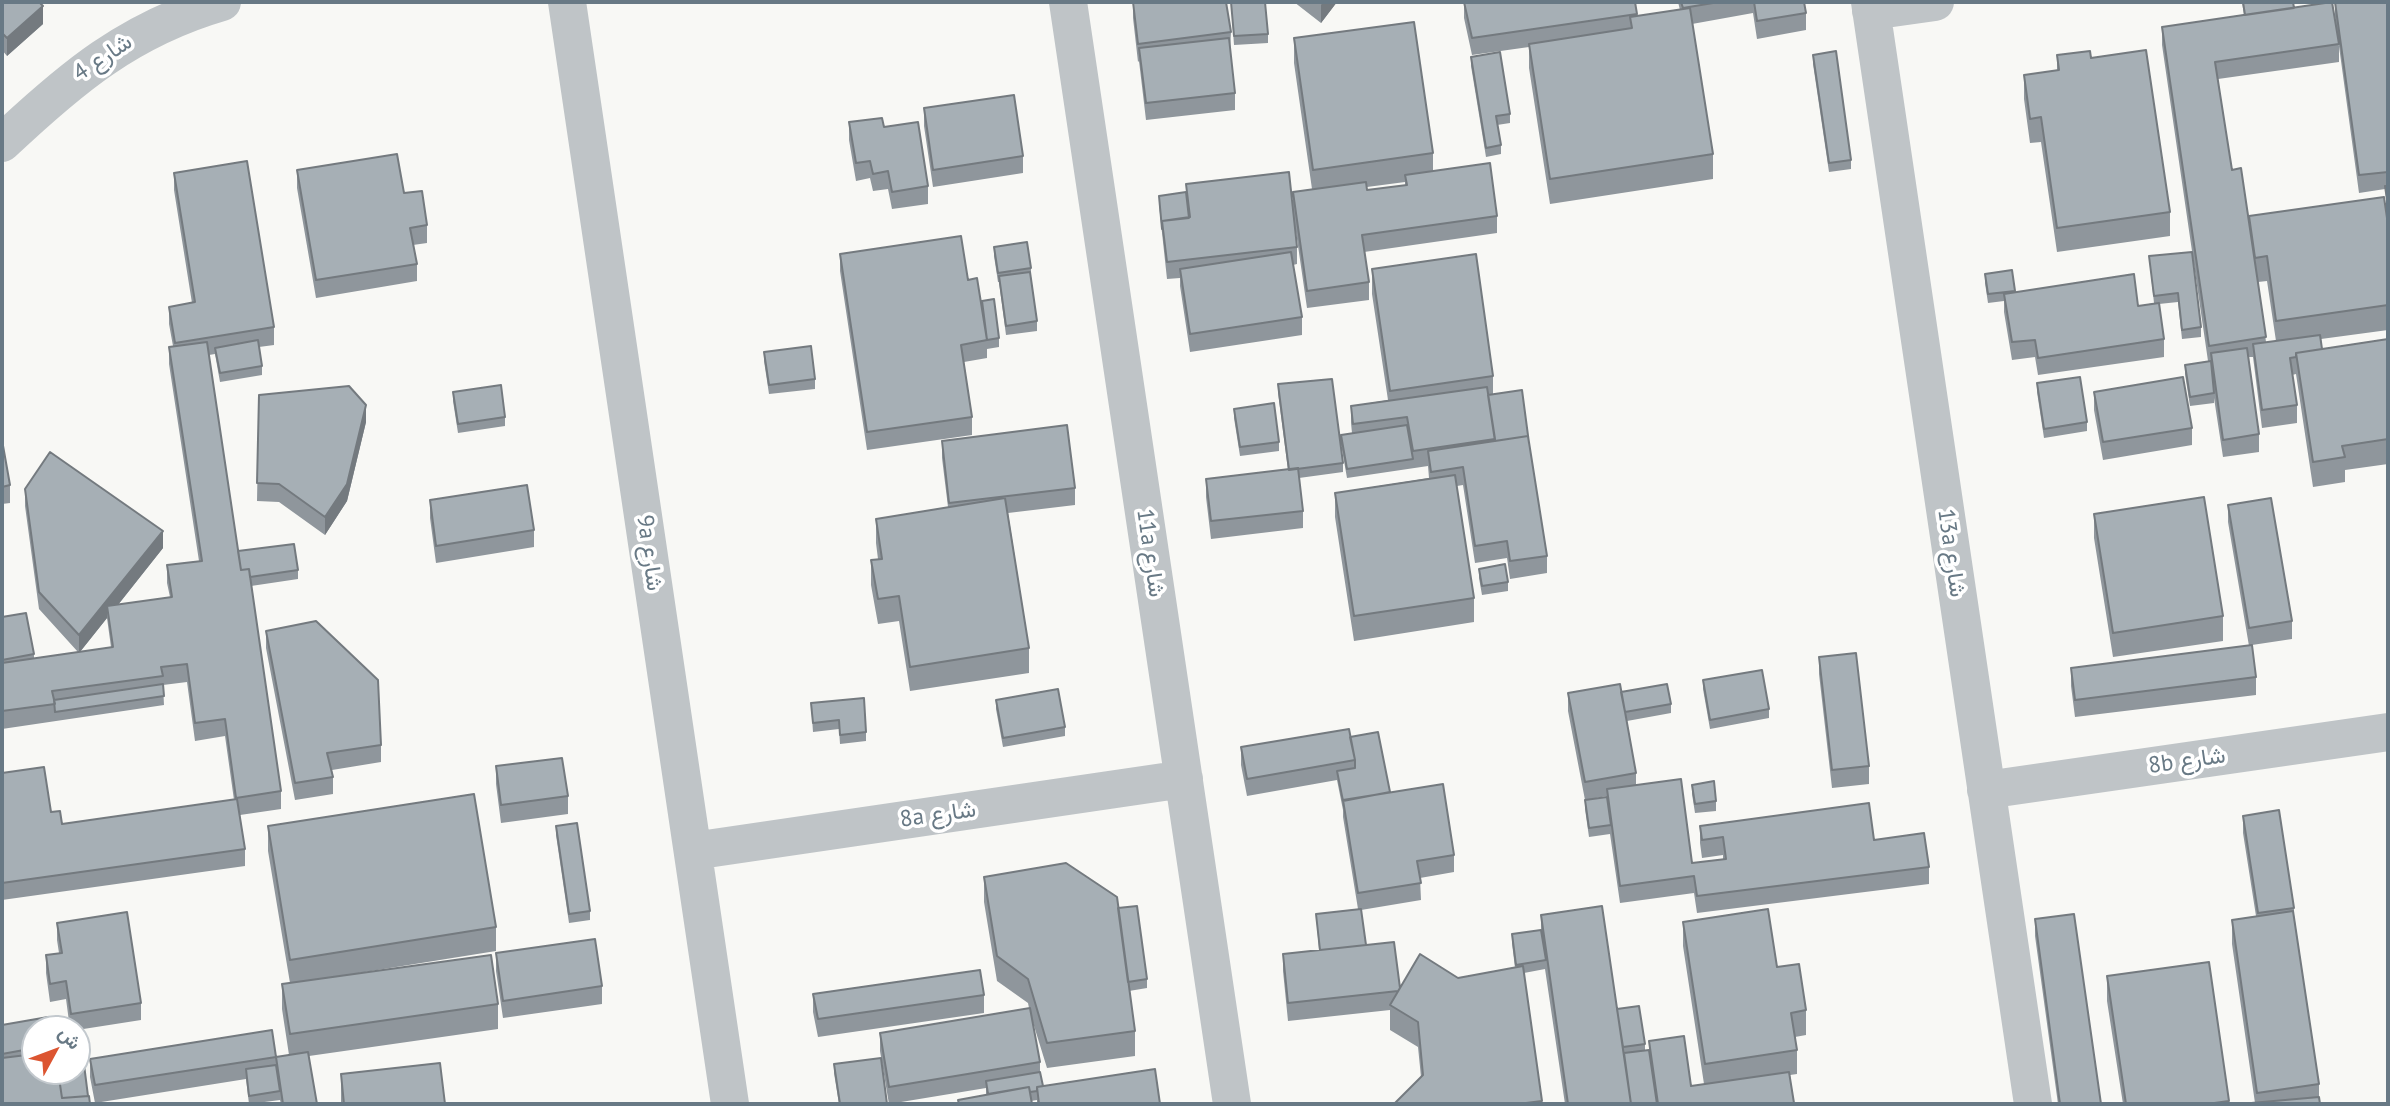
<!DOCTYPE html>
<meta charset="utf-8">
<style>
body{margin:0}
#map{position:relative;width:2390px;height:1106px;overflow:hidden;background:#f8f8f5;font-family:"PT Sans",Vazirmatn,sans-serif}
canvas{display:block}
.frame{position:absolute;inset:0;border:4px solid #687985;pointer-events:none}
.north{position:absolute;left:21px;top:1015px;width:70px;height:70px;box-sizing:border-box;background:#fff;border:2px solid #c3c9ce;border-radius:50%;rotate:49deg;font-size:19px;font-weight:700;line-height:28px;text-align:center;color:#687985}
.north::after{content:'';display:block;margin:auto;width:24px;height:32px;background:#dc5531;clip-path:polygon(50% 0,100% 100%,50% 72%,0 100%)}
</style>
<div id="map">
<canvas width="2390" height="1106"></canvas>
<div class="frame"></div>
<div class="north">ش</div>
</div>
<script>
const c = document.querySelector('canvas').getContext('2d');
c.lineJoin = 'round';
function strokePath(path, color, width, dash) { c.strokeStyle = color; c.lineWidth = width; c.lineCap = dash ? 'butt' : 'round'; c.setLineDash(dash || []); c.stroke(path); }
function fill(path, color) { c.fillStyle = color; c.fill(path, 'evenodd'); }
function drawText(font, color, halo, rows, align = 'center') {
  c.font = font + ' "PT Sans",Vazirmatn,sans-serif'; c.lineWidth = 7; c.setLineDash([]); c.textBaseline = 'middle'; c.strokeStyle = halo; c.fillStyle = color; for (const [text, x, y, turn = 0] of rows) {
    c.save(); c.translate(x, y); c.rotate((+turn || 0) * Math.PI / 180); c.textAlign = isNaN(turn) ? turn : align; if (halo) c.strokeText(text, 0, 0); c.fillText(text, 0, 0); c.restore();
  }
}
strokePath(new Path2D(`
 M567 2 730 1104
 M1068 2 1232 1104
 M1870 2 2033 1104
 M1871 11 1935 2
 M2 143C71 78 129 29 222 2
 M1986 790 2388 732
 M693 851 1184 779`), '#bfc4c7', 38);
fill(new Path2D(`
 M2 2 43 24 7 56 2 50Z
 M1133 2 1231 32 1230 50 1235 93V110L1146 120 1139 61 1138 62 1133 18Z
 M1231 2 1268 34V43L1234 45Z
 M1294 2H1337L1321 23Z
 M1464 2H1635L1637 16 1680 10 1678 2H1804L1806 13V30L1757 39 1753 13 1692 24 1713 154V179L1550 204 1529 68V47L1472 55 1464 18Z
 M2242 2H2293L2294 8 2339 44V62L2218 79 2232 170 2249 224V216L2388 225V330L2321 339 2322 349 2388 339V464L2345 470V482L2313 487 2296 374 2292 375 2297 405V423L2262 428 2253 357H2248L2259 434V452L2223 457 2214 398V403L2190 406 2185 374V365L2208 361 2162 45V27L2244 15ZM2267 281 2276 341 2266 342 2258 282Z
 M2335 2 2388 12V215L2385 189 2359 193 2335 17Z
 M1294 38 1433 153V171L1497 216V233L1364 252 1369 282V300L1307 308 1296 232 1297 247V264L1293 265 1302 317V335L1190 352 1180 286V278L1167 279 1159 205V196L1186 192V184L1293 204V192L1312 189 1294 63ZM1405 182V185L1367 190V187Z
 M1813 55 1851 160V169L1829 172 1813 64Z
 M2057 55 2091 58 2170 212V236L2057 252 2041 142 2030 143 2024 99V75L2057 70Z
 M1471 57 1510 114V123L1497 125 1501 145V154L1486 157 1471 66Z
 M924 108 1023 156V173L933 187 924 126Z
 M849 122 884 127 928 186V204L892 209 888 189 873 191 870 178 856 181 849 140Z
 M297 170 404 193 427 225V243L413 245 417 264V281L316 298 297 188Z
 M174 173 274 327V345L259 347 262 366V375L220 382 215 354 209 355 238 551 298 570V579L251 586 281 791V809L240 815 245 849V866L2 900V773L51 812 62 824 234 800 225 736 195 741 187 682 163 685 164 705 2 729V617L34 654V659L78 652 39 609 25 506V489L163 548 118 605 170 597 167 583V565L199 561 169 364V347L173 346 169 324V307L192 303 174 190ZM107 618 111 647 80 652Z
 M994 247 1031 268V277L1037 321V331L1006 335 999 282H998L994 256Z
 M2192 252 2201 327V337L2182 339 2178 302 2159 304 2164 339V357L2038 375 2035 357 2012 360 2004 312V301L1988 303 1985 283V274L2012 270 2015 293 2138 306 2154 303 2149 256Z
 M840 254 968 280 999 338V347L987 349V345V358L964 362 972 417V435L867 450 840 271Z
 M1372 269 1493 376V394L1529 445 1547 556V573L1510 579 1507 558 1475 563 1463 485 1457 486 1474 598V622L1354 641 1335 517V493L1429 478 1428 466 1347 478 1341 444V435L1352 433 1351 423V406L1388 400 1372 294Z
 M764 352 815 379V389L769 394 764 361Z
 M2037 383 2087 422V431L2044 438 2037 392Z
 M1278 384 1343 463V472L1299 478 1303 511V528L1211 539 1206 497V479L1288 470 1278 393Z
 M453 392 505 417V426L458 433 453 401Z
 M2094 392 2192 428V445L2103 460 2094 410Z
 M259 395 366 422 347 501 325 535 279 502 257 501Z
 M1234 409 1279 442V451L1240 456 1234 418Z
 M2 440 10 485V503L2 504Z
 M942 441 1075 488V505L1008 513 1029 648V673L910 691 899 621 878 624 871 585V560L878 559 876 543V519L948 507 942 458Z
 M430 500 534 530V547L436 563 430 518Z
 M2228 505 2292 621V639L2252 645 2256 677V695L2075 717 2071 686V668L2249 646 2228 522Z
 M2094 514 2223 616V641L2113 657 2094 538Z
 M1479 569 1508 582V591L1482 595 1479 578Z
 M266 631 381 745V762L332 770 333 777V794L295 800 266 648Z
 M1819 657 1869 766V784L1832 788 1819 674Z
 M1703 680 1769 709V718L1710 729 1703 689Z
 M1621 692 1671 704V713L1627 721 1636 773V785L1692 863 1723 859V855L1702 858 1700 843V826L1874 840 1929 867V884L1697 913 1694 893 1620 903 1610 834 1589 837 1585 809V800L1607 798V796L1585 800 1568 711V693Z
 M996 700 1065 727V736L1003 747 996 709Z
 M811 703 866 732V741L840 744 839 729 813 732Z
 M1350 737 1390 792 1454 855V872L1420 878 1421 900 1361 910 1366 945 1400 988 1515 968 1512 943V934L1541 931V915L1645 1044V1050H1649V1041L1691 1086 1704 1084 1683 946V922L1777 967 1806 1010V1035L1795 1037 1797 1050V1074L1790 1075 1794 1104H1565L1545 969 1524 973 1542 1104H1394L1421 1077 1418 1047 1390 1030V1010L1288 1021 1283 971V954L1319 950 1316 914 1358 909 1343 817V810L1337 780 1247 796 1241 765V747Z
 M496 766 568 796V814L501 823 496 784Z
 M1692 785 1716 801V811L1695 813 1692 794Z
 M2243 816 2294 908V915L2319 1084V1097L2255 1103 2232 944V920L2256 916 2243 833Z
 M268 826 496 927V951L340 976 498 1004V1029L309 1056 317 1104H281L280 1100 249 1104 246 1079 95 1103 90 1077V1059L276 1057V1065V1057L289 1055 282 1009V984L290 983 268 851Z
 M556 826 590 911V920L569 923 556 835Z
 M984 877 1118 908 1147 979V988L1129 991 1135 1031V1056L1047 1068 1031 1016 1040 1062V1072L1043 1086 1160 1104H1037V1100L1031 1101 1032 1104H958V1100L986 1095V1088L889 1104 880 1051V1033L1029 1008 1028 1003 997 981 984 902Z
 M2035 919 2101 1104H2058L2035 936Z
 M57 923 141 1003V1020L77 1030V1029H70L66 999 50 1002 46 973V955L59 953 57 940Z
 M496 953 602 986V1004L503 1018 496 971Z
 M2107 976 2229 1101V1104H2123L2107 1001Z
 M813 994 984 995V1013L818 1037 813 1012Z
 M2 1025 35 1029V1071L88 1096 2 1104Z
 M834 1064 887 1104H839L834 1073Z
 M341 1074 445 1104H341Z`), '#8f969c');
fill(new Path2D(`
 M1323 2H1337L1321 23V5Z
 M43 6V24L7 56V38Z
 M366 405V422L347 501 325 535V517Z
 M163 531V548L109 616 107 606V618L79 653V635Z`), '#747a7f');
const building = new Path2D(`
 M2 2H39L43 6 7 38 2 33Z
 M1133 2H1226L1231 32 1138 44Z
 M1231 2H1265L1268 34 1234 36Z
 M1464 2H1635L1637 14 1472 38Z
 M1681 2H1719L1683 8Z
 M1754 2H1804L1806 13 1757 21Z
 M2243 2H2293L2294 8 2245 15Z
 M2332 2 2339 44 2215 62 2232 170 2241 168 2266 337 2209 346 2162 27Z
 M2335 2H2387L2388 12V172L2359 175Z
 M1690 8 1713 154 1550 179 1529 44 1632 28 1630 17Z
 M1414 22 1433 153 1313 170 1294 38Z
 M1229 38 1235 93 1146 103 1139 48Z
 M2146 50 2170 212 2057 228 2041 117 2030 119 2024 75 2059 70 2057 55 2090 51 2091 58Z
 M1836 51 1851 160 1829 163 1813 55Z
 M1500 52 1510 114 1496 116 1501 145 1486 148 1471 57Z
 M1014 95 1023 156 933 170 924 108Z
 M882 118 884 127 918 122 928 186 892 192 888 171 873 174 870 161 856 163 849 122Z
 M397 154 404 193 422 191 427 225 410 228 417 264 316 280 297 170Z
 M247 161 274 327 175 343 169 307 195 302 174 173Z
 M1490 163 1497 216 1362 235 1369 282 1307 291 1293 192 1366 182 1367 190 1407 185 1405 175Z
 M1289 172 1297 247 1167 262 1162 221 1190 217 1186 184Z
 M2385 186H2388V206Z
 M1186 192 1189 218 1162 221V229L1159 196Z
 M2384 197 2388 225V305L2276 321 2267 256 2255 258 2249 216Z
 M961 236 968 280 977 278 987 340 961 345 972 417 867 432 840 254Z
 M1027 242 1031 268 998 273 994 247Z
 M1291 252 1302 317 1190 334 1180 269Z
 M2192 252 2201 327 2182 330 2178 293 2154 296 2149 256Z
 M1476 254 1493 376 1390 391 1372 269Z
 M2012 270 2015 291 1988 294 1985 274Z
 M1030 272 1037 321 1006 326 999 276Z
 M2134 274 2138 306 2159 303 2164 339 2038 358 2035 340 2012 342 2004 294Z
 M994 299 999 338 987 340 982 301Z
 M2320 335 2322 349 2296 353V357L2290 358 2297 405 2262 410 2253 344Z
 M2388 339V439L2342 446 2345 457 2313 462 2296 353Z
 M258 340 262 366 220 373 215 348Z
 M207 342 241 570 249 569 281 791 236 798 225 719 195 723 187 664 161 667 163 676 52 691 55 704 2 711V663L113 647 107 606 172 597 167 565 202 561 169 347Z
 M811 346 815 379 769 385 764 352Z
 M2247 348 2259 434 2223 440 2211 353Z
 M2211 361 2214 393 2190 397 2185 365Z
 M2080 377 2087 422 2044 429 2037 383Z
 M2183 377 2192 428 2103 442 2094 392Z
 M1332 379 1343 463 1289 470 1278 384Z
 M501 385 505 417 458 424 453 392Z
 M349 386 366 405 347 484 325 517 279 484 257 483 259 395Z
 M1487 387 1495 439 1413 451 1407 417 1353 424 1351 406Z
 M1522 390 1529 443 1528 436 1495 441 1488 395Z
 M1274 403 1279 442 1240 447 1234 409Z
 M1067 425 1075 488 949 503 942 441Z
 M1407 425 1413 459 1347 469 1341 435Z
 M1528 436 1547 556 1510 561 1507 541 1475 546 1463 467 1431 472 1428 451Z
 M2 440 10 485 2 487Z
 M50 452 163 531 79 635 39 592 25 489Z
 M1298 468 1303 511 1211 521 1206 479Z
 M1455 475 1474 598 1354 616 1335 493Z
 M527 485 534 530 436 546 430 500Z
 M2204 497 2223 616 2113 633 2094 514Z
 M1005 498 1029 648 910 667 899 596 878 599 871 560 882 559 876 519Z
 M2271 498 2292 621 2249 628 2228 505Z
 M294 544 298 570 250 577 249 569 241 570 238 551Z
 M1505 564 1508 582 1482 586 1479 569Z
 M26 613 34 654 2 660V617Z
 M316 621 378 680 381 745 327 753 333 777 295 783 266 631Z
 M2252 645 2256 677 2075 700 2071 668Z
 M1856 653 1869 766 1832 770 1819 657Z
 M1762 670 1769 709 1710 720 1703 680Z
 M163 684 164 696 55 712 54 700Z
 M1620 684 1636 773 1585 782 1568 693Z
 M1667 684 1671 704 1625 712 1621 692Z
 M1058 689 1065 727 1003 738 996 700Z
 M864 698 866 732 840 735 839 720 813 723 811 703Z
 M1349 729 1355 760 1247 779 1241 747Z
 M1378 732 1390 792 1343 801 1337 771 1355 768V760L1350 737Z
 M562 758 568 796 501 805 496 766Z
 M44 767 51 812 60 811 62 824 237 799 245 849 2 883V773Z
 M1681 779 1692 863 1726 859 1723 837 1702 840 1700 826 1869 803 1874 840 1924 833 1929 867 1697 896 1694 876 1620 886 1607 789Z
 M1714 781 1716 801 1695 804 1692 785Z
 M1443 784 1454 855 1417 861 1421 883 1358 893 1343 800Z
 M474 794 496 927 290 960 268 826Z
 M1607 797 1611 825 1589 828 1585 800Z
 M2279 810 2294 908 2258 913 2243 816Z
 M577 823 590 911 569 914 556 826Z
 M1066 863 1117 897 1135 1031 1047 1043 1028 979 997 956 984 877Z
 M1137 906 1147 979 1128 982 1118 908Z
 M1602 906 1631 1104H1568L1541 915Z
 M1361 909 1366 945 1320 950 1316 914Z
 M1768 909 1777 967 1799 964 1806 1010 1791 1013 1797 1050 1705 1064 1683 922Z
 M2293 911 2319 1084 2257 1093 2232 920Z
 M127 912 141 1003 71 1014 66 981 50 984 46 955 62 953 57 923Z
 M2074 914 2101 1104H2060L2035 919Z
 M1541 930 1546 960 1516 965 1512 934Z
 M595 939 602 986 503 1001 496 953Z
 M1394 942 1400 988 1398 991 1288 1003 1283 954Z
 M1420 954 1458 978 1523 966 1542 1101 1518 1104H1394L1423 1075 1418 1022 1390 1005Z
 M491 955 498 1004 290 1034 282 984Z
 M2209 962 2229 1101 2207 1104H2126L2107 976Z
 M980 970 984 995 818 1019 813 994Z
 M1639 1006 1645 1044 1623 1047 1617 1009Z
 M1030 1008 1040 1062 889 1087 880 1033Z
 M48 1017 49 1029H35V1048L2 1054V1025Z
 M272 1030 276 1057 95 1085 90 1059Z
 M1684 1036 1691 1086 1789 1072 1794 1103 1786 1104H1658L1649 1041Z
 M77 1041H81L88 1096 62 1098 58 1071H77Z
 M1649 1050 1657 1104H1631L1624 1053Z
 M308 1052 317 1104H283L276 1057Z
 M35 1054V1071H58L62 1098 89 1096 90 1104H2V1058Z
 M881 1058 887 1104H840L834 1064Z
 M440 1063 445 1104H344L341 1074Z
 M276 1065 280 1091 249 1096 246 1069Z
 M1155 1069 1160 1104H1039L1037 1087Z
 M1040 1072 1043 1086 1037 1087V1091L1030 1092 1029 1087 988 1094 986 1081Z
 M1029 1087 1032 1104H959L958 1100Z
 M2319 1097 2320 1104H2240Z`);
fill(building, '#a6afb5');
strokePath(building, '#747a7f', 2);
drawText('23px', '#687985', '#fff', [
 ["شارع 4",103,58,-34],
 ["9a شارع",649,553,82],
 ["11a شارع",1150,553,82],
 ["13a شارع",1951,553,82],
 ["8b شارع",2187,761,-8],
 ["8a شارع",938,815,-8]
]);
</script>
